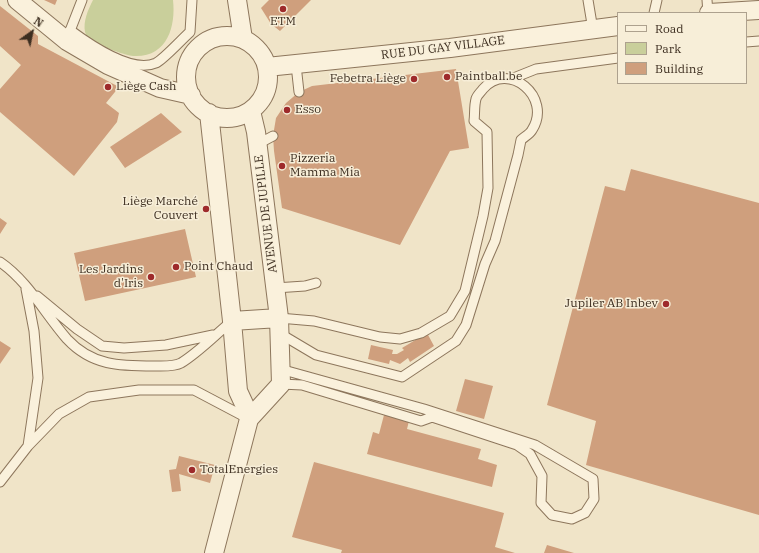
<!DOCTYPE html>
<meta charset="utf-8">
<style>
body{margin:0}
#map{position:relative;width:759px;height:553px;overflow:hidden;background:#f0e4c8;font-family:"IBM Plex Serif",serif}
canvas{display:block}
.legend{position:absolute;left:617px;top:12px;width:130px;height:72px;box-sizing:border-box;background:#f7eed8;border:1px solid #ada18e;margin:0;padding:5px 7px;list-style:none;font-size:12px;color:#3d2e20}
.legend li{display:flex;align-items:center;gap:8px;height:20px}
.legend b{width:20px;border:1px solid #ada18e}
.north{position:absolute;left:12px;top:12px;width:40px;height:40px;-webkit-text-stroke:3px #f7eed8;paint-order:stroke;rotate:33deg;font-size:11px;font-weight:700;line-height:16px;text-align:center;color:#3d2e20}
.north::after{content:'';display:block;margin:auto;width:14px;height:18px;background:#3d2e20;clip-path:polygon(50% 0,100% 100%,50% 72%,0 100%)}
</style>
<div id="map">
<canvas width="759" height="553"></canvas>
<ul class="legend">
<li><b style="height:5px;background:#faf1dc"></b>Road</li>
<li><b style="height:11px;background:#c9cf9b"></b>Park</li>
<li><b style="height:11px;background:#cf9f7d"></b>Building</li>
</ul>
<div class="north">N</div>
</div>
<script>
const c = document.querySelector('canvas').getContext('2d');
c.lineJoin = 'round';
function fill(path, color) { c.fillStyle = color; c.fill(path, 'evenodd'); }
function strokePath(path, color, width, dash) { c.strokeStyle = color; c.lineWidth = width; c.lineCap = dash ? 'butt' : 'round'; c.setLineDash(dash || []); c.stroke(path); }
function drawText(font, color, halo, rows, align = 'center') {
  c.font = font + ' "IBM Plex Serif",serif'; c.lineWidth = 3; c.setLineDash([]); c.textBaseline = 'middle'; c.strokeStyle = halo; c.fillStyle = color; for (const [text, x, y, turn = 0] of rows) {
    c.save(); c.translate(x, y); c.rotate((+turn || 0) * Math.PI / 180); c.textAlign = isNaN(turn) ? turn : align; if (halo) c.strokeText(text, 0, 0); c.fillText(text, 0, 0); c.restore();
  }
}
fill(new Path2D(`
 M93 0H173C176 27 167 58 133 56 125 55 115 51 107 48 100 45 87 41 85 32 83 21 88 10 93 0Z`), '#c9cf9b');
fill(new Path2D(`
 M44 0H57L55 5Z
 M269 0H311L280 31 271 24 261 8Z
 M0 6 38 36V44L119 87 106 103 119 113 117 122 74 176 0 112V89L21 65 0 46Z
 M456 69 469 148 450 151 400 245 282 208 274 151 273 136 276 118 286 103 299 92 312 86Z
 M161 113 182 132 125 168 110 147Z
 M631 169 759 203V515L586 465 596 421 547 405 605 186 625 191Z
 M0 218 7 223 0 234Z
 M185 229 196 277 85 301 74 253Z
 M427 333 434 346 410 362 408 358 400 364 390 360 389 364 368 359 371 345 393 350 392 354H397L404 350 402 348Z
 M0 341 11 348 0 364Z
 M465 379 493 386 484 419 456 411Z
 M384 415 409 421 407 429 481 449 478 459 497 465 492 487 367 454 373 432 379 434Z
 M179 456 215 465 210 483 179 474 181 491 172 492 169 470 176 469Z
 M314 462 504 513 495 547 515 553H341L342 550 292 537Z
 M547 545 574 553H544Z`), '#cf9f7d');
const lane = new Path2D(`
 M588 0 593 30
 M707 0 708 13
 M654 13 657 0
 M70 30C89 44 131 74 156 63 164 59 182 39 190 32L192 0
 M68 36 82 0
 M746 42 759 41
 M296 65 299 92
 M511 79 536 69 618 58
 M258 144 273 136
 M0 262C28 281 45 314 67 339 92 366 120 366 154 366 161 366 174 367 181 363 199 352 216 334 232 321
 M275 288 305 286 316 283
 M26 289 34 331 38 378 28 446
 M37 296 77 329 102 346 124 348 166 345 213 335
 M279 318 314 321 380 337 400 339 421 333 450 316 465 291 483 216 488 188 487 132 474 121C475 114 474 106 476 99 477 95 481 92 483 89 508 60 553 97 532 130 530 134 524 137 521 140L518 155 495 241 485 264 466 325 456 341 402 377 316 355 279 333
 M280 369 424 409 535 445 593 479 594 499 585 513 572 519 552 515 541 503 542 476 530 454 517 445 432 417 421 421 302 385 281 384
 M0 482 28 446 59 414 89 397 139 390H194L249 419`);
const street = new Path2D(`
 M17 0 67 41 108 65 160 88 191 95
 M237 0 243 39
 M709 13 759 10
 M186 77a41 41 0 1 1 82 0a41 41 0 1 1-82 0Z
 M267 67 450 48 618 26
 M209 113 232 321 238 391 250 417
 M232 321 279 318
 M214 553 249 419 281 384 279 318 256 132 251 111`);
strokePath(lane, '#8d765c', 11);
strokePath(street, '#8d765c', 20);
strokePath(lane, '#faf1dc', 9);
strokePath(street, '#faf1dc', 18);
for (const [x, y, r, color] of [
 [283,9,4,"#9e2a2b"],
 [447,77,4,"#9e2a2b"],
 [414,79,4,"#9e2a2b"],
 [108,87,4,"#9e2a2b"],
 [287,110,4,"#9e2a2b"],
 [282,166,4,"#9e2a2b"],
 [206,209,4,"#9e2a2b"],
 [176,267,4,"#9e2a2b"],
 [151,277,4,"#9e2a2b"],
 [666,304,4,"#9e2a2b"],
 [192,470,4,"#9e2a2b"]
]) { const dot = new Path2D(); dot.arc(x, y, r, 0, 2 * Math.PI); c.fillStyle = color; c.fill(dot); strokePath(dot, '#f7eed8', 1.5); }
drawText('12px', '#3d2e20', '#f7eed8', [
 ["ETM",283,22,"center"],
 ["Paintball.be",455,77],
 ["Febetra Liège",406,79,"right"],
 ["Liège Cash",116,87],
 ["Esso",295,110],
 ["Pizzeria",290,159],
 ["Mamma Mia",290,173],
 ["Liège Marché",198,202,"right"],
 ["Couvert",198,216,"right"],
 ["Point Chaud",184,267],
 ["Les Jardins",143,270,"right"],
 ["d'Iris",143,284,"right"],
 ["Jupiler AB Inbev",658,304,"right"],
 ["TotalEnergies",200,470]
], 'left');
drawText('12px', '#3d2e20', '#f7eed8', [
 ["RUE DU GAY VILLAGE",443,48,-7],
 ["AVENUE DE JUPILLE",266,214,-97]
]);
</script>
